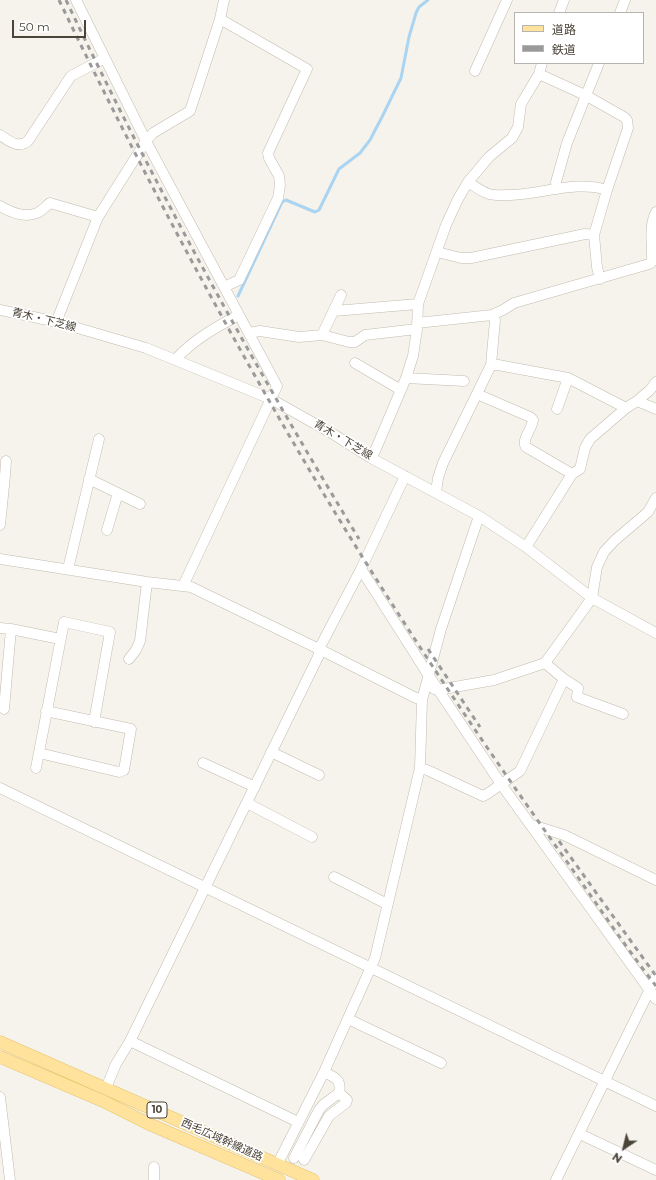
<!DOCTYPE html>
<meta charset="utf-8">
<style>
body{margin:0}
#map{position:relative;width:656px;height:1180px;overflow:hidden;background:#f6f3ec;font-family:Montserrat,"Noto Sans JP",sans-serif}
canvas{display:block}
.legend{position:absolute;left:514px;top:12px;width:130px;height:52px;box-sizing:border-box;background:#fff;border:1px solid #b7b4b0;margin:0;padding:5px 7px;list-style:none;font-size:12px;color:#4b4439}
.legend li{display:flex;align-items:center;gap:8px;height:20px}
.legend b{width:20px;border:1px solid #b7b4b0}
.north{position:absolute;left:604px;top:1128px;width:40px;height:40px;-webkit-text-stroke:3px #fff;paint-order:stroke;rotate:215deg;font-size:11px;font-weight:700;line-height:16px;text-align:center;color:#4b4439}
.north::after{content:'';display:block;margin:auto;width:14px;height:18px;background:#4b4439;clip-path:polygon(50% 0,100% 100%,50% 72%,0 100%)}
.scale{position:absolute;left:12px;top:20px;width:74px;height:18px;box-sizing:border-box;border:2px solid #4b4439;border-top:0;padding-left:5px;font-size:12px;line-height:14px;white-space:nowrap;color:#4b4439;-webkit-text-stroke:3px #fff;paint-order:stroke}
</style>
<div id="map">
<canvas width="656" height="1180"></canvas>
<ul class="legend">
<li><b style="height:5px;background:#ffe39c"></b>道路</li>
<li><b style="height:5px;background:#9a9a9a"></b>鉄道</li>
</ul>
<div class="north">N</div>
<div class="scale">50 m</div>
</div>
<script>
const c = document.querySelector('canvas').getContext('2d');
c.lineJoin = 'round';
function strokePath(path, color, width, dash) { c.strokeStyle = color; c.lineWidth = width; c.lineCap = dash ? 'butt' : 'round'; c.setLineDash(dash || []); c.stroke(path); }
function drawText(font, color, halo, rows, align = 'center') {
  c.font = font + ' Montserrat,"Noto Sans JP",sans-serif'; c.lineWidth = 3.5; c.setLineDash([]); c.textBaseline = 'middle'; c.strokeStyle = halo; c.fillStyle = color; for (const [text, x, y, turn = 0] of rows) {
    c.save(); c.translate(x, y); c.rotate((+turn || 0) * Math.PI / 180); c.textAlign = isNaN(turn) ? turn : align; if (halo) c.strokeText(text, 0, 0); c.fillText(text, 0, 0); c.restore();
  }
}
strokePath(new Path2D(`
 M238 296 282 202 286 200 315 212 319 210 339 169 360 153 370 140 382 117 401 78 409 37 416 13 419 7 428 0`), '#a9d4f2', 3);
const minor = new Path2D(`
 M76 0 146 141 277 386 183 586
 M559 13 564 0
 M620 13 625 0
 M220 19 307 69 268 153 269 158 279 176 280 185 278 198 239 280 224 287
 M475 71 507 0
 M539 74 585 95 624 117 627 120 628 128 607 190 594 235 597 267 600 279
 M0 135C9 141 18 149 28 141L71 76 105 58
 M468 182C474 186 482 192 489 194 496 196 504 195 511 195 541 194 579 180 607 190
 M557 189 556 182 567 143 599 63
 M0 206C10 212 25 218 37 213 42 211 46 206 50 203L98 217
 M437 252 461 258H471L585 234 594 235
 M0 310 57 322 146 348 271 399 333 434 371 458 479 516 526 547 592 598 656 633
 M334 311 418 304
 M57 322 59 315 98 217 146 141 153 133 190 111 220 19 224 0
 M417 323 492 315 503 310 514 303 649 264 652 262C653 245 648 228 656 212
 M249 333 260 331 299 337 322 335 349 342H355L365 335 417 329
 M322 335 341 295
 M176 359C193 340 216 327 239 315
 M355 363 401 390
 M491 365H498L568 378 626 408
 M406 378 464 381
 M477 394 530 417 533 420C532 429 521 440 526 447L572 474
 M637 401 656 409
 M557 409 568 378
 M371 458 375 451 406 378 413 356 417 329 418 304 446 225 458 199 468 182 489 157 512 138 518 127 521 104 539 74 542 63
 M89 479 140 504
 M436 492 438 478 443 463 491 365 495 320 492 315
 M0 525 5 476 6 461
 M107 530 118 493
 M526 547 572 474 580 469 585 448 590 439 626 408 637 401 650 390 656 382
 M0 559 147 582 191 587 319 649 414 697 422 700
 M68 569 99 439
 M361 569 429 676 501 784 656 999
 M0 628 11 629 60 639
 M129 659 136 650 140 641 147 582
 M564 679 578 688 577 697 623 714
 M434 689 438 690 494 680 545 663 592 598 597 567 604 552 614 541 648 512 656 498
 M4 709 11 629
 M271 752 319 775
 M39 753 119 772 124 770 131 729 46 711
 M203 763 255 787
 M36 768 64 622 110 632 94 722
 M420 768 427 770 483 796 487 794 520 771 564 679 545 663
 M0 788 656 1106
 M247 803 312 837
 M532 825 564 835 656 880
 M334 877 387 904
 M348 1019 441 1063
 M130 1041 298 1122
 M106 1088 116 1064 130 1041 319 655V649L361 569 405 476
 M0 1097 10 1180
 M580 1134 656 1170
 M294 1158 319 1110 323 1105 339 1093C342 1080 335 1077 324 1072
 M304 1160 329 1116 346 1103 347 1100 339 1093
 M277 1165 324 1072 375 958 420 768 422 700 441 629 479 516
 M154 1167V1180
 M556 1180 656 977`);
const major = new Path2D(`
 M0 1042 313 1180
 M0 1057 103 1101 149 1124 279 1180`);
strokePath(minor, '#c2bbae', 11);
strokePath(major, '#e6c16a', 13);
strokePath(minor, '#fff', 10);
strokePath(major, '#ffe39c', 12);
strokePath(new Path2D(`
 M59 0C137 162 221 321 313 476 391 607 476 734 565 859 595 901 624 945 656 986
 M66 0C154 185 253 364 359 539
 M428 649 480 727
 M559 841 656 976`), '#9a9a9a', 3, [5, 5]);
for (const [x, y, w] of [
 [157,1110,20]
]) { const box = new Path2D(); box.roundRect(x - w / 2, y - 8, w, 16, 3); c.fillStyle = '#fff'; c.fill(box); strokePath(box, '#4b4439', 1); }
drawText('bold 10px', '#4b4439', null, [
 ["10",157,1110]
]);
drawText('11px', '#4b4439', '#fff', [
 ["青木・下芝線",44,320,14],
 ["青木・下芝線",343,440,31],
 ["西毛広域幹線道路",222,1140,24]
]);
</script>
